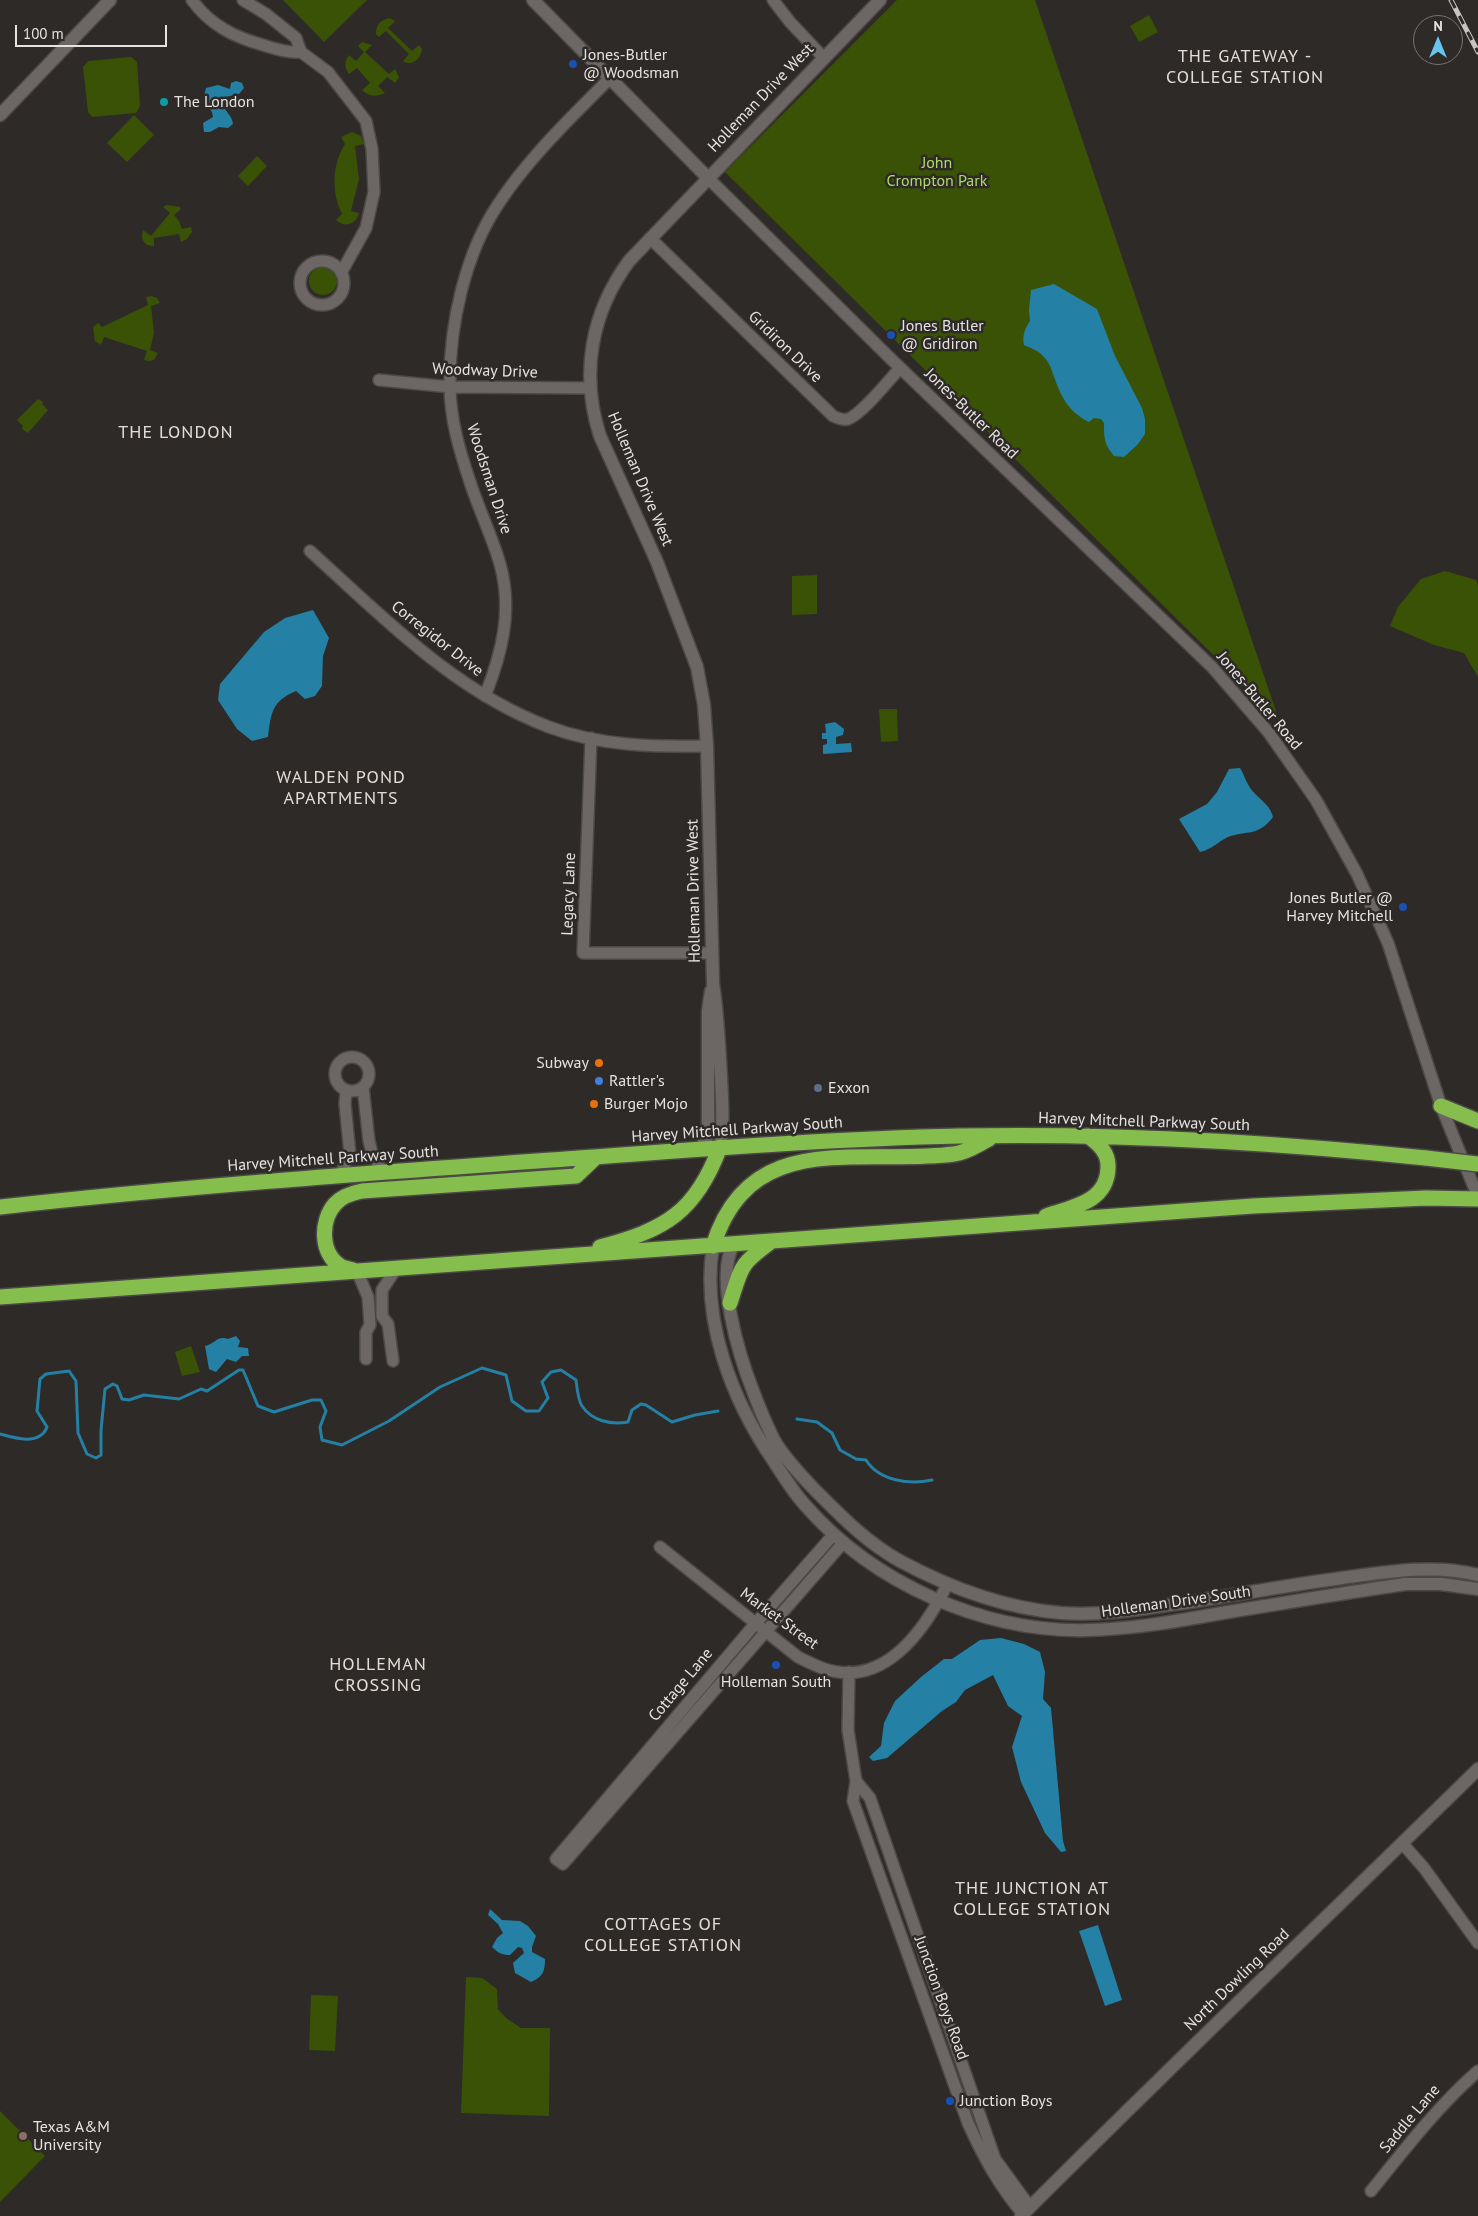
<!DOCTYPE html>
<style>
body{margin:0}
#map{position:relative;width:1478px;height:2216px;overflow:hidden;background:#2e2a27;font-family:"PT Sans",sans-serif}
canvas{display:block}
.north{position:absolute;left:1413px;top:15px;width:50px;height:50px;box-sizing:border-box;background:#2e2a27;border:1px solid #777471;border-radius:50%;rotate:0deg;font-size:14px;font-weight:700;line-height:20px;text-align:center;color:#e5e2e0}
.north::after{content:'';display:block;margin:auto;width:18px;height:22px;background:#67c4ef;clip-path:polygon(50% 0,100% 100%,50% 72%,0 100%)}
.scale{position:absolute;left:15px;top:25px;width:152px;height:22px;box-sizing:border-box;border:2px solid #e5e2e0;border-top:0;padding-left:6px;font-size:15px;line-height:18px;white-space:nowrap;color:#e5e2e0;-webkit-text-stroke:4px #2e2a27;paint-order:stroke}
</style>
<div id="map">
<canvas width="1478" height="2216"></canvas>
<div class="north">N</div>
<div class="scale">100 m</div>
</div>
<script>
const c = document.querySelector('canvas').getContext('2d');
c.lineJoin = 'round';
function fill(path, color) { c.fillStyle = color; c.fill(path, 'evenodd'); }
function strokePath(path, color, width, dash) { c.strokeStyle = color; c.lineWidth = width; c.lineCap = dash ? 'butt' : 'round'; c.setLineDash(dash || []); c.stroke(path); }
function drawText(font, color, halo, rows, align = 'center') {
  c.font = font + ' "PT Sans",sans-serif'; c.lineWidth = 5; c.setLineDash([]); c.textBaseline = 'middle'; c.strokeStyle = halo; c.fillStyle = color; for (const [text, x, y, turn = 0] of rows) {
    c.save(); c.translate(x, y); c.rotate((+turn || 0) * Math.PI / 180); c.textAlign = isNaN(turn) ? turn : align; if (halo) c.strokeText(text, 0, 0); c.fillText(text, 0, 0); c.restore();
  }
}
fill(new Path2D(`
 M283 0H367L324 42Z
 M897 0H1035L1279 720 725 172Z
 M1149 15 1158 32 1139 42 1130 26Z
 M390 18 395 21 388 28 412 51 419 45 422 49C421 59 412 67 403 61L409 54 386 31 379 37 376 34C376 24 381 20 390 18Z
 M362 42 372 45 365 52 389 74 395 69 399 77 395 83 387 77 378 86 385 93C376 97 369 97 362 90L370 83 357 68 349 74C344 67 344 62 349 55L356 61 364 52 358 46Z
 M131 57 137 62 140 106 136 113 92 117 88 112 83 67 88 61Z
 M134 115 154 135 127 162 107 143Z
 M352 132 361 136 364 144 355 146 359 179 351 211 359 213C356 225 344 228 336 220L342 214C331 192 332 165 345 144L341 137Z
 M257 156 267 166 248 186 238 176Z
 M167 205 180 207V210L174 215 179 221 182 229 191 227 192 232 187 239 181 242 179 234 154 238V246C144 246 140 240 143 230L151 236 170 213 163 207Z
 M309 281a14 14 0 1 1 28 0a14 14 0 1 1-28 0Z
 M151 296 157 298 160 303 151 306 154 333 150 350 158 353 154 360 149 361 144 360 147 351 104 337 101 345 95 341 93 327 98 323 102 327 148 305 146 297Z
 M38 399 43 402 42 404 48 410 28 433 22 429 23 426 17 420Z
 M1445 571 1476 580 1478 585V677L1464 653 1434 645 1390 626 1398 607 1421 579Z
 M817 575V614L792 615V576Z
 M879 709H897L898 741 881 742Z
 M191 1346 200 1372 182 1376 175 1352Z
 M466 1977 482 1978 497 1989 498 2009 506 2018 521 2028H550L549 2116 461 2113Z
 M311 1995 338 1996 335 2051 309 2050Z
 M0 2111 45 2156 0 2202Z`), '#395206');
fill(new Path2D(`
 M236 81 242 83 244 88 239 94 225 97C221 113 232 112 233 124L228 128 219 127 210 132H204L203 123 213 117 212 112 203 99 206 88 218 85 230 89 231 83Z
 M1054 284 1097 309 1115 356 1142 408 1145 419V434L1138 444 1124 457 1114 456C1104 444 1104 438 1104 423L1101 419 1094 418 1089 422C1067 411 1061 396 1053 374 1051 368 1049 362 1044 357 1039 351 1031 348 1024 345 1022 336 1025 328 1030 321L1029 310 1031 290Z
 M313 610 329 638 323 656 322 686 315 696 305 699 296 691C272 701 271 713 268 737L252 741 237 729 218 700 220 684 264 632 285 618Z
 M835 722 844 729 843 735 836 737V744L851 743 852 752 823 754V745L827 744V739H822V733H826L825 724Z
 M1240 768C1244 774 1245 780 1249 786 1256 798 1270 803 1273 817 1258 837 1247 830 1228 837 1217 842 1213 849 1200 852L1179 819 1207 804 1217 792 1229 769Z
 M236 1336 240 1341 238 1347 248 1348 249 1356H242L236 1362 227 1359 216 1372 209 1369 205 1346C215 1344 217 1335 228 1339Z
 M1001 1638 1024 1644 1040 1652 1045 1672 1043 1699 1051 1708 1063 1841 1066 1851 1061 1852 1045 1833 1021 1782 1012 1747 1022 1716 1008 1706 993 1675 965 1690 956 1702 942 1711 887 1758 873 1761 869 1757 881 1746 884 1723 895 1701 921 1677 944 1659H952L980 1640Z
 M490 1909 502 1920 520 1921 528 1926 536 1936 532 1947V1952L545 1959C545 1971 543 1977 531 1982L515 1973 513 1963 524 1953 522 1948 518 1947 510 1955C502 1955 498 1953 492 1947L497 1938 503 1933 498 1924 488 1915Z
 M1098 1925 1122 2000 1105 2006 1079 1931Z`), '#2480a4');
strokePath(new Path2D(`
 M797 1419 817 1422 832 1433 840 1450 856 1459 866 1460C879 1481 910 1485 932 1480
 M0 1434C14 1438 40 1446 47 1427L37 1411 40 1379 46 1374 69 1371 76 1381 78 1433 87 1454 96 1458 101 1455V1430L105 1389 113 1384 117 1386 122 1399 129 1400 144 1395 179 1399 201 1389 207 1391 239 1370H243L258 1406 274 1412 312 1400H321L326 1411 320 1427 322 1440 342 1445 389 1421 440 1387 482 1368 506 1375 512 1401 526 1411H539L548 1398 542 1382 551 1372 561 1370 576 1380C577 1388 578 1400 582 1406 592 1421 611 1425 628 1422L632 1410 641 1404 646 1405 672 1422 695 1415 718 1411`), '#2480a4', 3);
const street = new Path2D(`
 M192 0C210 25 234 37 263 45 276 49 288 53 301 52
 M243 0 266 14 296 38 301 52 328 72 366 121 372 149 374 192 366 228 341 273
 M773 0 790 22 823 57
 M707 177 891 359 1212 667 1269 733 1316 800 1357 874 1388 943 1441 1106 1478 1197
 M650 238 833 416C838 418 842 421 848 419 862 414 889 380 900 368
 M300 283a22 22 0 1 1 44 0a22 22 0 1 1-44 0Z
 M379 380 450 387 590 388
 M310 551C383 617 455 692 549 727 599 746 655 747 707 746
 M485 696C502 653 513 610 500 564 492 536 479 510 470 482 460 452 450 419 450 386 449 326 465 253 499 203 530 156 571 118 610 78
 M591 738 583 953H712
 M335 1074a17 17 0 1 1 34 0a17 17 0 1 1-34 0Z
 M363 1087 369 1141 372 1153 383 1172
 M340 1175 350 1154 345 1104 346 1090
 M357 1271 368 1297 370 1325 366 1332V1359
 M393 1361 388 1324 382 1316V1290L396 1269
 M834 1534 755 1624 556 1859 563 1864 843 1543
 M660 1547 798 1657C806 1661 814 1665 822 1668 883 1690 924 1631 947 1585
 M849 1672 848 1730 856 1781 853 1801 968 2123C984 2158 998 2184 1023 2214
 M856 1781 870 1798 995 2159 1030 2207
 M1402 1843 1424 1868 1478 1943
 M1371 2191C1405 2149 1437 2107 1478 2071`);
const secondary = new Path2D(`
 M533 0 707 177
 M0 115 110 0
 M720 1147C724 1123 722 1100 721 1077 719 1045 718 1015 713 984L707 746 704 705 697 667 657 562 600 436C580 374 591 313 629 261L880 0
 M701 1148 707 1136 708 1123V1011L711 991
 M734 1244C714 1275 740 1358 753 1391 759 1407 766 1424 774 1440 784 1458 800 1474 814 1489 841 1516 866 1542 900 1561 950 1588 1004 1608 1061 1613 1102 1616 1143 1609 1183 1603 1236 1595 1289 1585 1342 1578 1386 1572 1434 1564 1478 1575
 M713 1246C701 1320 732 1400 773 1460 783 1475 793 1492 805 1505 874 1584 984 1633 1089 1630 1134 1629 1178 1621 1222 1613 1283 1603 1344 1593 1405 1584H1441L1478 1589
 M1021 2216C1172 2065 1326 1918 1478 1769`);
const highway = new Path2D(`
 M1441 1106 1478 1121
 M0 1207C179 1187 358 1174 537 1161 678 1151 819 1139 960 1136 1116 1133 1272 1142 1426 1158
 M1046 1216C1073 1207 1107 1202 1108 1168 1109 1153 1099 1144 1088 1136
 M713 1246C750 1127 860 1166 954 1154 966 1153 979 1144 989 1139
 M600 1247C665 1230 696 1212 720 1147
 M353 1270C350 1269 345 1268 342 1267 320 1255 320 1221 335 1204 342 1196 352 1193 362 1191L576 1176 596 1157
 M0 1297 1253 1206 1426 1198 1478 1199
 M730 1303C742 1266 739 1265 772 1241`);
strokePath(street, '#4c4846', 14);
strokePath(secondary, '#4c4846', 15);
strokePath(highway, '#4c4846', 18);
strokePath(street, '#6c6764', 11);
strokePath(secondary, '#6c6764', 12);
strokePath(highway, '#86be4e', 15);
const rail = new Path2D(`
 M1451 0 1478 52`);
strokePath(rail, '#c6c3c1', 5);
strokePath(rail, '#2e2a27', 3, [9]);
const highwayBridge = new Path2D(`
 M1426 1158 1478 1164`);
strokePath(highwayBridge, '#4c4846', 18, []);
strokePath(highwayBridge, '#86be4e', 15);
for (const [x, y, r, color] of [
 [573,64,5,"#1a4fb4"],
 [164,102,5,"#0f9aa8"],
 [891,335,5,"#1a4fb4"],
 [1403,907,5,"#1a4fb4"],
 [599,1063,5,"#e8710a"],
 [599,1081,5,"#3f7fe0"],
 [818,1088,5,"#5c6f8a"],
 [594,1104,5,"#e8710a"],
 [776,1665,5,"#1a4fb4"],
 [950,2101,5,"#1a4fb4"],
 [23,2136,5,"#8d6e63"]
]) { const dot = new Path2D(); dot.arc(x, y, r, 0, 2 * Math.PI); c.fillStyle = color; c.fill(dot); strokePath(dot, '#2e2a27', 2); }
drawText('16px', '#e5e2e0', '#2e2a27', [
 ["Jones-Butler",583,55],
 ["@ Woodsman",583,73],
 ["The London",174,102],
 ["Jones Butler",901,326],
 ["@ Gridiron",901,344],
 ["Jones Butler @",1393,898,"right"],
 ["Harvey Mitchell",1393,916,"right"],
 ["Subway",589,1063,"right"],
 ["Rattler's",609,1081],
 ["Exxon",828,1088],
 ["Burger Mojo",604,1104],
 ["Holleman South",776,1682,"center"],
 ["Junction Boys",960,2101],
 ["Texas A&M",33,2127],
 ["University",33,2145]
], 'left');
drawText('16px', '#e5e2e0', '#2e2a27', [
 ["Holleman Drive West",761,98,-46],
 ["Gridiron Drive",785,347,44],
 ["Woodway Drive",485,371,2],
 ["Jones-Butler Road",971,414,44],
 ["Woodsman Drive",489,479,72],
 ["Holleman Drive West",640,479,67],
 ["Corregidor Drive",437,639,38],
 ["Jones-Butler Road",1259,701,50],
 ["Holleman Drive West",694,891,-91],
 ["Legacy Lane",569,894,-88],
 ["Harvey Mitchell Parkway South",1144,1122,2],
 ["Harvey Mitchell Parkway South",737,1130,-4],
 ["Harvey Mitchell Parkway South",333,1159,-4],
 ["Holleman Drive South",1176,1602,-8],
 ["Market Street",779,1619,36],
 ["Cottage Lane",681,1685,-50],
 ["North Dowling Road",1237,1980,-44],
 ["Junction Boys Road",941,1998,70],
 ["Saddle Lane",1410,2119,-50]
]);
drawText('16px', '#addb65', '#2e2a27', [
 ["John",937,163],
 ["Crompton Park",937,181]
]);
c.letterSpacing = '1px';
drawText('18px', '#e3ddd9', '#2e2a27', [
 ["THE GATEWAY -",1245,57],
 ["COLLEGE STATION",1245,78],
 ["THE LONDON",176,433],
 ["WALDEN POND",341,778],
 ["APARTMENTS",341,799],
 ["HOLLEMAN",378,1665],
 ["CROSSING",378,1686],
 ["THE JUNCTION AT",1032,1889],
 ["COLLEGE STATION",1032,1910],
 ["COTTAGES OF",663,1925],
 ["COLLEGE STATION",663,1946]
]);
c.letterSpacing = '0px';
</script>
